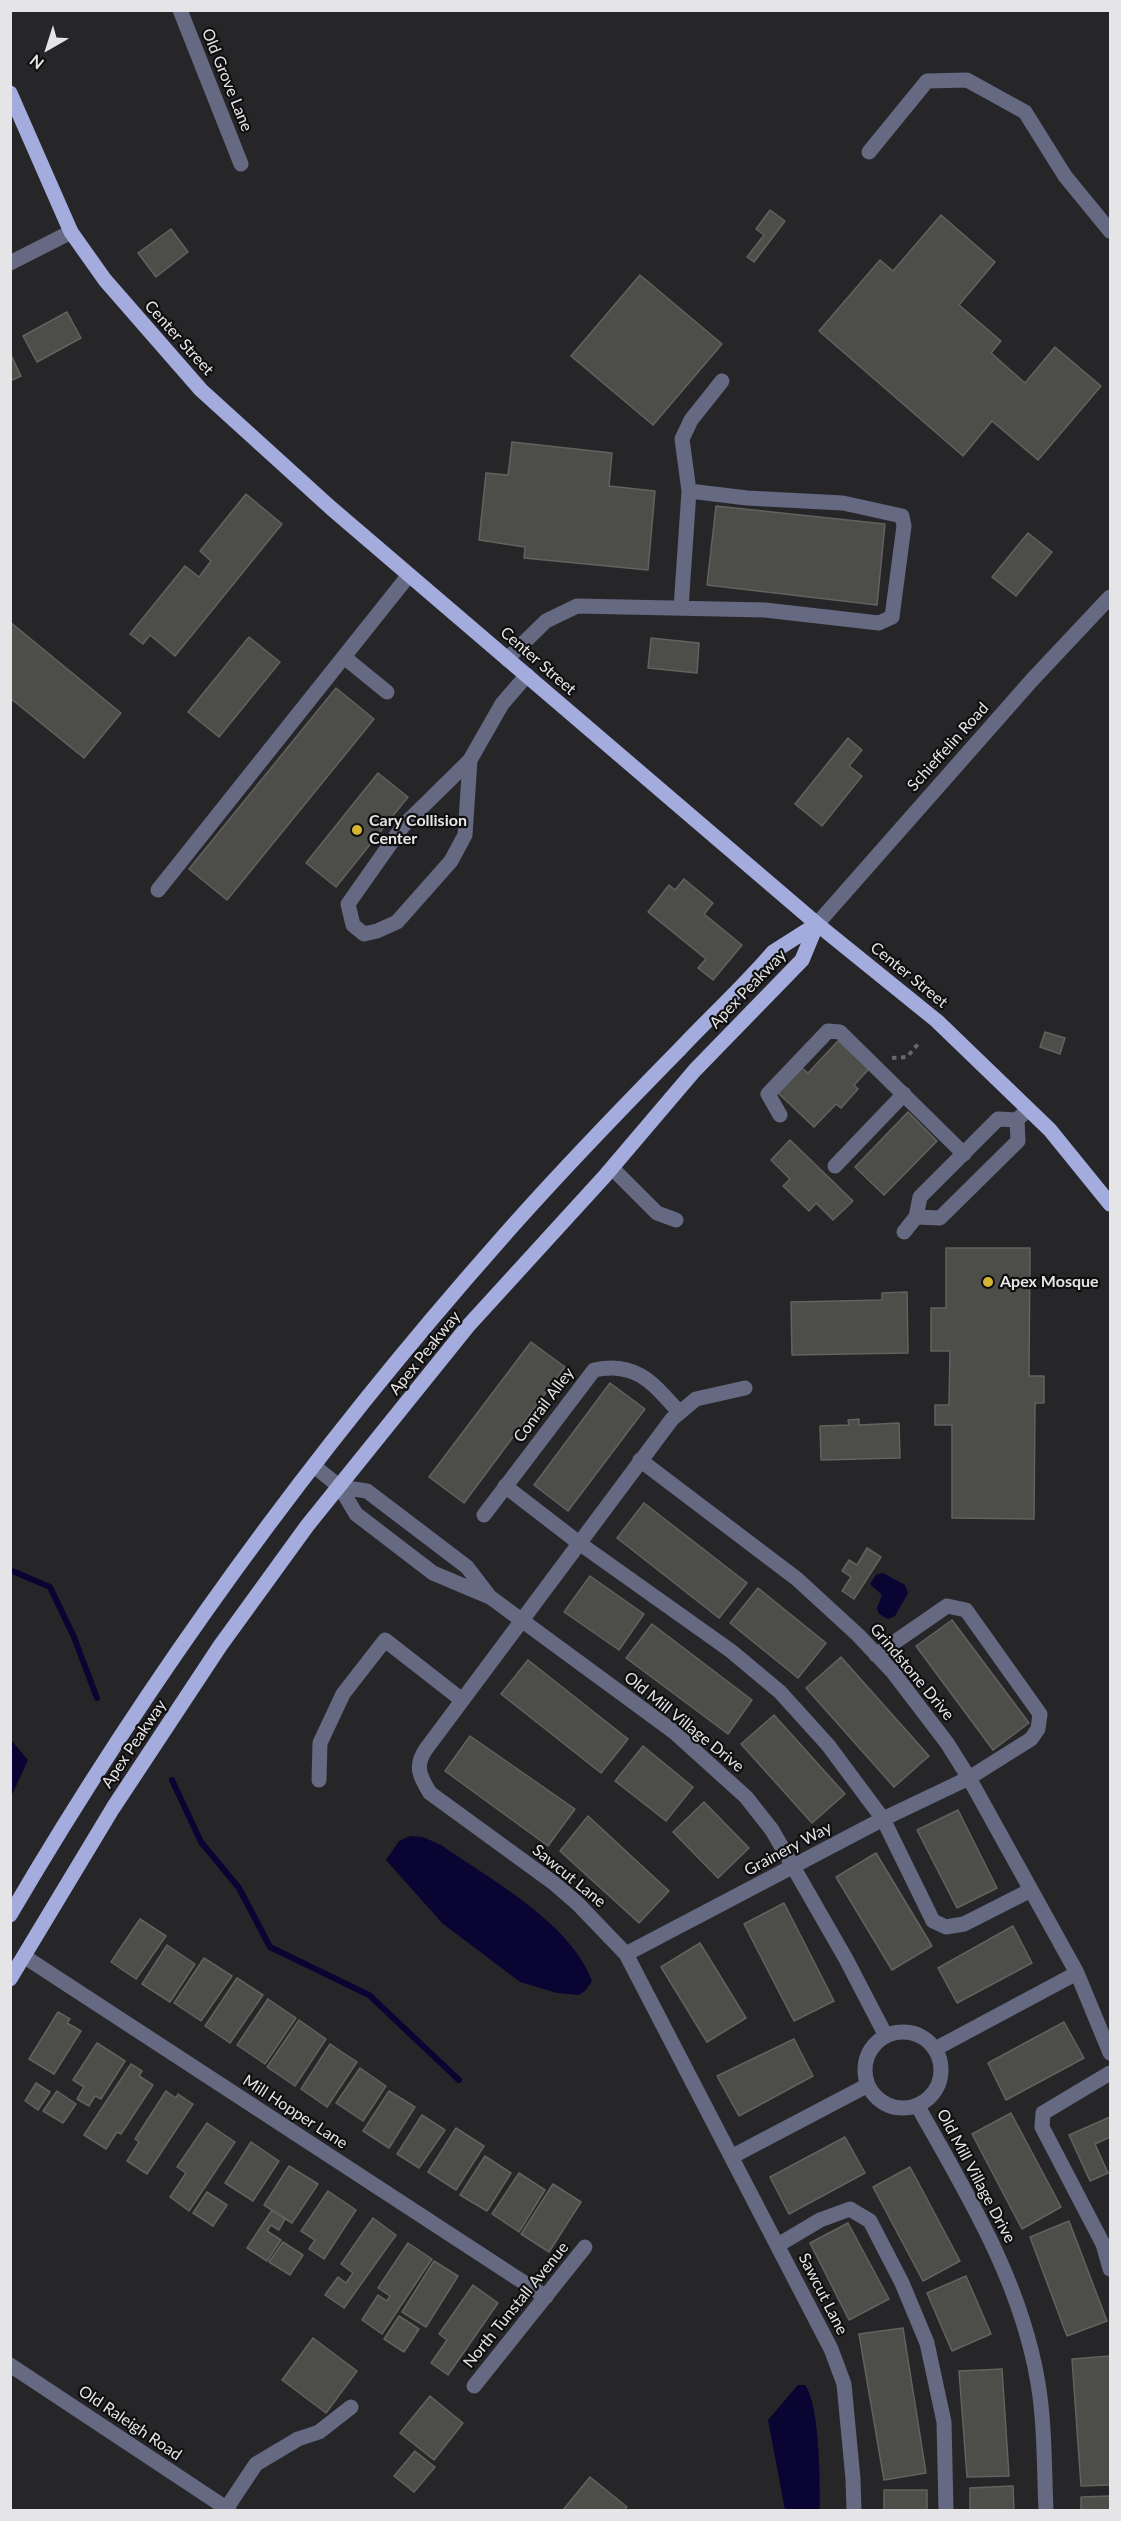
<!DOCTYPE html>
<style>
body{margin:0}
#map{position:relative;width:1121px;height:2521px;overflow:hidden;background:#262629;font-family:Lato,sans-serif}
canvas{display:block}
.frame{position:absolute;inset:0;border:12px solid #e5e5e7;pointer-events:none}
.north{position:absolute;left:18px;top:18px;width:60px;height:60px;-webkit-text-stroke:4px #0f0f10;paint-order:stroke;rotate:219deg;font-size:16px;font-weight:700;line-height:24px;text-align:center;color:#e5e5e7}
.north::after{content:'';display:block;margin:auto;width:21px;height:27px;background:#e5e5e7;clip-path:polygon(50% 0,100% 100%,50% 72%,0 100%)}
</style>
<div id="map">
<canvas width="1121" height="2521"></canvas>
<div class="frame"></div>
<div class="north">N</div>
</div>
<script>
const c = document.querySelector('canvas').getContext('2d');
c.lineJoin = 'round';
function fill(path, color) { c.fillStyle = color; c.fill(path, 'evenodd'); }
function strokePath(path, color, width, dash) { c.strokeStyle = color; c.lineWidth = width; c.lineCap = dash ? 'butt' : 'round'; c.setLineDash(dash || []); c.stroke(path); }
function drawText(font, color, halo, rows, align = 'center') {
  c.font = font + ' Lato,sans-serif'; c.lineWidth = 4.5; c.setLineDash([]); c.textBaseline = 'middle'; c.strokeStyle = halo; c.fillStyle = color; for (const [text, x, y, turn = 0] of rows) {
    c.save(); c.translate(x, y); c.rotate((+turn || 0) * Math.PI / 180); c.textAlign = isNaN(turn) ? turn : align; if (halo) c.strokeText(text, 0, 0); c.fillText(text, 0, 0); c.restore();
  }
}
fill(new Path2D(`
 M883 1573 905 1585 908 1593 895 1616 888 1619 879 1614 877 1608 882 1595 870 1584 876 1575Z
 M11 1740 28 1760 11 1797Z
 M410 1836 423 1837 441 1845C490 1879 571 1923 592 1981L586 1990 579 1995 557 1993 520 1982 442 1923 386 1860 399 1841Z
 M798 2385H805C820 2404 820 2484 820 2510H785L768 2420Z`), '#090431');
strokePath(new Path2D(`
 M10 1570 50 1587 74 1637 97 1698
 M172 1780 201 1842 239 1888 270 1947 369 1995 459 2080`), '#090431', 6);
const building = new Path2D(`
 M770 210 785 221 754 262 747 257 764 235 756 229Z
 M941 215 995 262 959 305 1001 341 991 353 1025 383 1055 347 1101 386 1038 460 992 421 963 456 819 331 880 260 893 271Z
 M171 229 188 252 156 277 138 253Z
 M640 275 722 344 653 425 571 356Z
 M67 312 81 338 37 362 23 336Z
 M10 353 21 376 10 381Z
 M512 442 612 453 609 486 655 491 648 570 524 558 525 547 479 540 486 473 508 475Z
 M246 494 282 524 175 656 150 635 143 644 130 634 185 566 199 577 211 561 200 551Z
 M716 506 885 524 877 605 707 585Z
 M1028 533 1052 552 1016 596 992 577Z
 M10 622 121 713 84 758 10 698Z
 M249 637 280 662 219 737 188 712Z
 M651 638 699 643 697 673 648 668Z
 M336 688 374 719 227 900 189 869Z
 M848 738 862 750 849 766 862 776 822 826 795 804Z
 M378 773 408 797 336 887 306 863Z
 M684 879 713 903 704 914 742 945 713 980 698 968 706 959 648 912 669 885 675 890Z
 M1045 1032 1065 1038 1060 1054 1040 1047Z
 M838 1041 869 1069 854 1085 858 1089 841 1108 836 1104 814 1127 777 1092 801 1067 808 1073Z
 M908 1112 937 1141 884 1195 855 1167Z
 M790 1140 853 1201 833 1220 816 1203 809 1211 783 1186 790 1179 771 1160Z
 M946 1248H1030L1029 1376H1044V1403H1035L1034 1519 952 1518V1425H935V1405H949L950 1351H931V1308H946Z
 M907 1292 908 1353 792 1355 791 1302 882 1300V1293Z
 M531 1342 565 1367 464 1503 429 1477Z
 M610 1383 645 1409 568 1511 534 1485Z
 M859 1419V1425L899 1423 900 1458 821 1460 820 1426 849 1425 848 1420Z
 M644 1503 747 1583 719 1618 617 1538Z
 M867 1548 881 1557 854 1599 842 1591 851 1577 842 1571 849 1560 857 1565Z
 M590 1576 644 1614 619 1650 564 1612Z
 M758 1588 826 1643 798 1678 730 1623Z
 M952 1620 1029 1723 993 1750 916 1646Z
 M652 1624 752 1700 728 1734 626 1658Z
 M841 1657 929 1756 894 1787 806 1688Z
 M528 1660 628 1739 601 1773 501 1694Z
 M774 1715 845 1794 812 1823 741 1744Z
 M470 1736 575 1809 548 1846 445 1771Z
 M643 1746 693 1787 666 1821 615 1781Z
 M704 1802 749 1848 718 1878 673 1832Z
 M958 1810 997 1888 957 1908 917 1830Z
 M588 1816 669 1891 639 1923 560 1851Z
 M876 1853 932 1946 892 1970 836 1877Z
 M784 1903 834 2001 794 2021 744 1924Z
 M140 1919 166 1936 136 1979 111 1962Z
 M1013 1926 1032 1963 957 2003 938 1968Z
 M700 1943 746 2018 707 2042 661 1967Z
 M167 1945 195 1964 170 2002 142 1984Z
 M204 1958 232 1976 201 2021 174 2003Z
 M237 1978 263 1995 230 2043 205 2026Z
 M268 1999 296 2018 265 2064 237 2045Z
 M58 2012 70 2019 67 2023 81 2031 54 2074 29 2059Z
 M299 2020 326 2039 295 2086 267 2067Z
 M1064 2022 1084 2058 1006 2100 988 2063Z
 M794 2039 813 2076 739 2116 717 2076Z
 M97 2043 125 2061 101 2099 95 2096 89 2106 77 2099 84 2087 73 2080Z
 M330 2044 357 2062 327 2107 301 2089Z
 M131 2064 142 2071 139 2076 153 2085 121 2134 117 2132 106 2149 84 2135Z
 M360 2068 386 2086 363 2121 336 2103Z
 M36 2083 50 2092 38 2110 25 2101Z
 M57 2091 76 2104 63 2123 43 2111Z
 M166 2091 176 2098 178 2094 193 2104 147 2174 127 2161 139 2142 135 2139Z
 M389 2091 415 2107 389 2148 363 2131Z
 M1011 2113 1061 2207 1022 2229 972 2134Z
 M422 2115 445 2130 419 2168 397 2154Z
 M1110 2117V2137L1095 2144 1108 2173 1090 2181 1069 2135Z
 M207 2123 235 2142 189 2211 170 2197 186 2173 177 2167Z
 M456 2128 484 2146 456 2190 428 2172Z
 M845 2137 865 2173 789 2214 770 2177Z
 M251 2142 279 2161 253 2201 225 2183Z
 M485 2156 511 2173 487 2211 460 2195Z
 M289 2166 318 2184 292 2223 264 2205Z
 M910 2167 960 2261 923 2281 873 2187Z
 M519 2173 545 2190 519 2232 492 2214Z
 M553 2184 581 2202 549 2252 521 2234Z
 M328 2191 356 2210 324 2259 309 2249 315 2240 301 2231Z
 M207 2192 227 2205 213 2226 193 2213Z
 M272 2210 285 2219 279 2230 271 2225 267 2231 281 2240 267 2261 247 2248Z
 M373 2218 396 2235 344 2308 325 2295 338 2277 346 2283 353 2273 341 2264Z
 M1069 2221 1107 2321 1067 2336 1030 2237Z
 M848 2223 889 2299 849 2320 810 2243Z
 M283 2242 303 2255 290 2275 269 2262Z
 M408 2243 432 2259 382 2334 362 2320 378 2295 387 2301 390 2296 378 2288Z
 M434 2261 458 2276 426 2327 402 2312Z
 M966 2276 991 2334 952 2351 927 2293Z
 M473 2285 498 2303 448 2375 431 2363 447 2340 439 2334Z
 M399 2316 419 2329 404 2352 384 2339Z
 M903 2328 926 2473 884 2480 859 2334Z
 M313 2338 357 2371 326 2413 282 2380Z
 M1110 2356V2485L1081 2486 1072 2359Z
 M1002 2369 1009 2476 967 2477 959 2371Z
 M430 2396 463 2423 434 2460 400 2433Z
 M415 2451 435 2467 414 2492 394 2476Z
 M590 2477 627 2507 624 2510H563Z
 M1013 2486 1014 2510H970V2488Z
 M884 2490H927V2510H884Z
 M1110 2496V2510H1081V2497Z`);
fill(building, '#4d4d4a');
strokePath(building, '#63625f', 1.5);
strokePath(new Path2D(`
 M892 1058 907 1057 918 1044`), '#67676a', 4, [4.5, 4.5]);
strokePath(new Path2D(`
 M180 10 241 164
 M869 152 927 81 967 80 1025 112 1065 176 1110 231
 M10 263 71 232
 M689 491 682 439 691 420 722 381
 M344 657 387 692
 M507 659 546 621 577 606 765 610 879 623 892 617 904 526 902 516 843 503 747 498 689 491 681 608
 M470 760 465 835 451 861 397 922 377 931 364 934 353 925 348 904 403 826 470 760 502 704 527 675
 M158 890 409 575
 M817 924 1032 680 1110 597
 M780 1115 768 1094 828 1031 840 1032 964 1154
 M1017 1120 1018 1141 940 1218 916 1217 920 1197 998 1119 1017 1120 1028 1109
 M835 1166 904 1094
 M612 1168 657 1213 676 1220
 M904 1232 916 1217
 M745 1388 696 1399 672 1419 426 1749C414 1766 420 1777 430 1793L555 1884 578 1904 626 1954 831 2349 844 2384 853 2479 854 2510
 M640 1460 797 1579 858 1635 892 1671 947 1743 969 1778 1077 1973 1110 2053
 M314 1466 340 1487 356 1514 433 1573 490 1597
 M505 1486 579 1543 731 1651 780 1692 828 1745 883 1819 933 1921 946 1927 964 1924 1031 1890
 M340 1487 367 1491 467 1567 490 1597 674 1732 746 1797 772 1830 846 1959 886 2036
 M484 1515 594 1370C636 1361 653 1383 679 1412
 M319 1780 320 1743 343 1694 385 1640 462 1700
 M626 1954 883 1819 969 1778 1031 1739 1038 1729 1040 1714 966 1610 947 1606 876 1655
 M25 1957 546 2297
 M865 2070a38 38 0 1 1 76 0a38 38 0 1 1-76 0Z
 M935 2049 1077 1973
 M1110 2073 1043 2113 1042 2127 1103 2244 1110 2269
 M917 2105C967 2194 1021 2281 1038 2383 1045 2425 1044 2468 1046 2510
 M733 2156 868 2085
 M778 2245 820 2220 850 2209 870 2221 902 2283 927 2343 944 2422 946 2510
 M10 2365 229 2510
 M474 2386 585 2247
 M226 2509 256 2464 298 2439 319 2432 351 2407`), '#656981', 15);
strokePath(new Path2D(`
 M10 93 71 232 105 280 201 390 331 508 817 924 937 1021 1050 1130 1110 1204
 M10 1915C151 1674 316 1448 501 1239 558 1174 618 1112 679 1050 710 1017 744 986 773 952L817 924
 M10 1979 113 1808 220 1646 307 1526 468 1326 604 1177 695 1070 802 960 817 924`), '#a4acde', 15);
for (const [x, y, r, color] of [
 [357,830,6,"#d6b534"],
 [988,1282,6,"#d6b534"]
]) { const dot = new Path2D(); dot.arc(x, y, r, 0, 2 * Math.PI); c.fillStyle = color; c.fill(dot); strokePath(dot, '#0f0f10', 2); }
drawText('16px', '#e5e5e7', '#0f0f10', [
 ["Old Grove Lane",227,80,68],
 ["Center Street",179,338,48],
 ["Center Street",538,661,41],
 ["Schieffelin Road",948,747,-48],
 ["Center Street",909,975,39],
 ["Apex Peakway",748,989,-46],
 ["Apex Peakway",425,1353,-51],
 ["Conrail Alley",544,1405,-53],
 ["Grindstone Drive",912,1672,50],
 ["Old Mill Village Drive",684,1722,39],
 ["Apex Peakway",134,1744,-56],
 ["Grainery Way",788,1849,-28],
 ["Sawcut Lane",569,1876,39],
 ["Mill Hopper Lane",295,2112,33],
 ["Old Mill Village Drive",976,2176,62],
 ["Sawcut Lane",823,2294,63],
 ["North Tunstall Avenue",516,2305,-51],
 ["Old Raleigh Road",130,2423,34]
]);
drawText('bold 16px', '#e5e5e7', '#0f0f10', [
 ["Cary Collision",369,821],
 ["Center",369,839],
 ["Apex Mosque",1000,1282]
], 'left');
</script>
